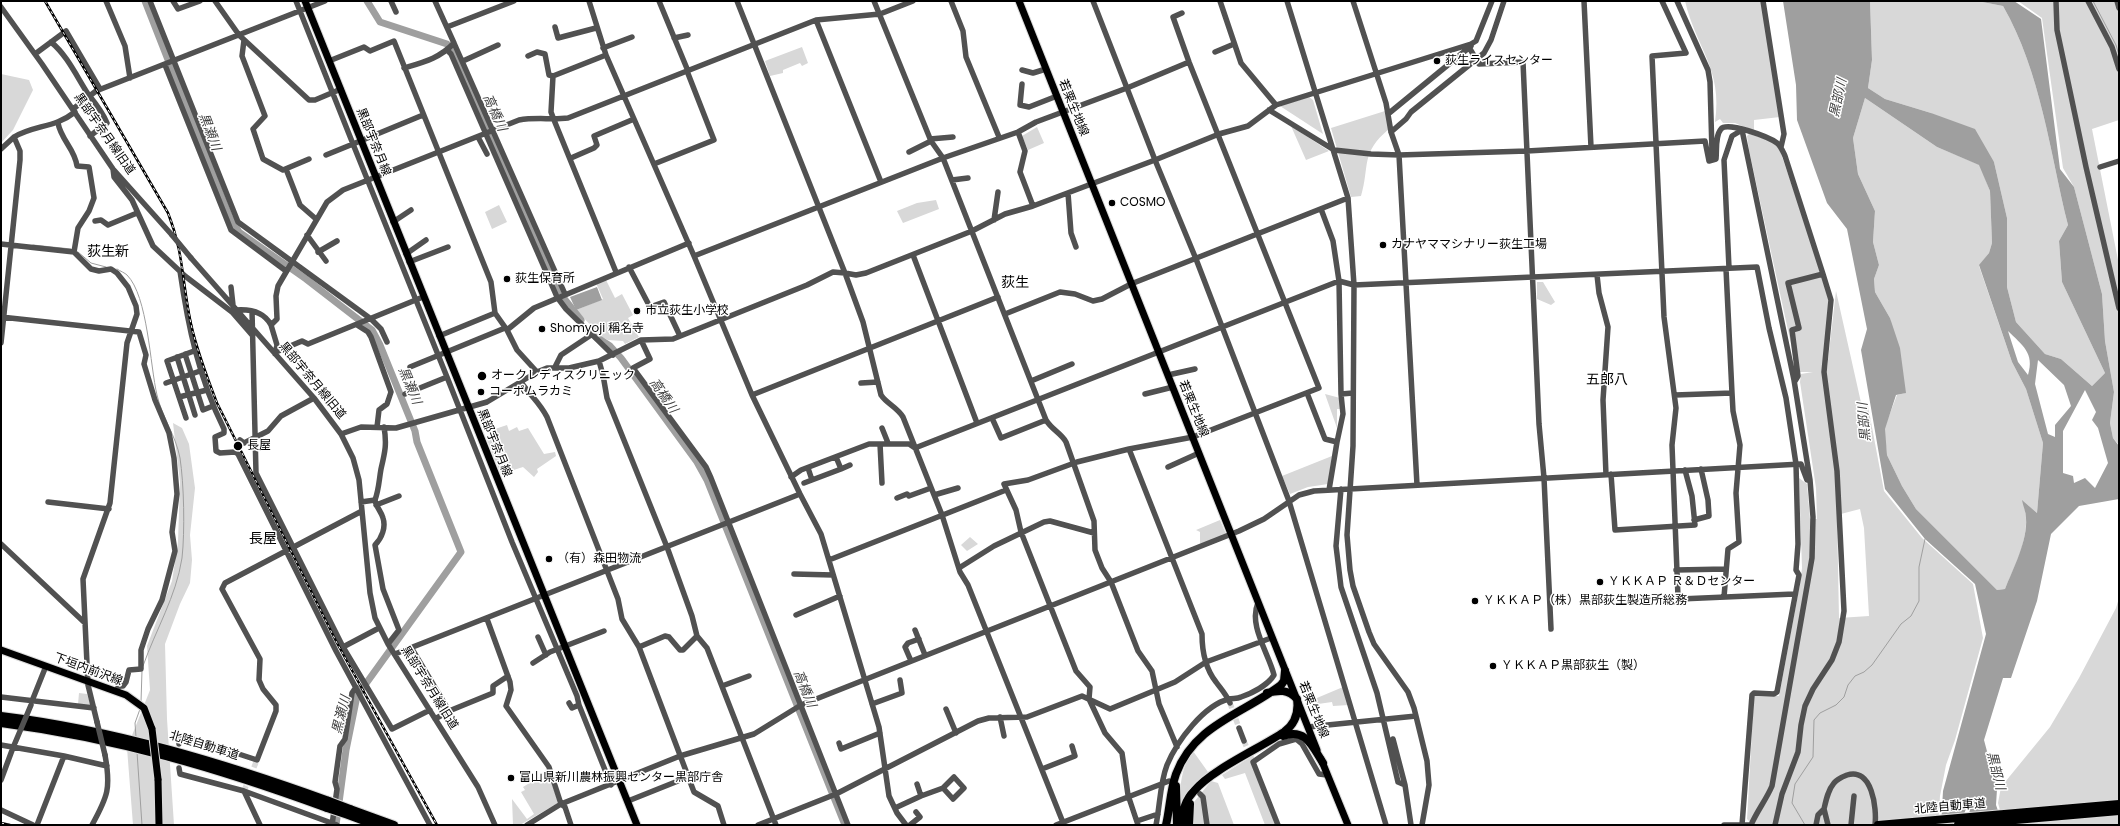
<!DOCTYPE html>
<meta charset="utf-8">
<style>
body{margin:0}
#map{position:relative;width:2120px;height:826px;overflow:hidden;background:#fff;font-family:Poppins,sans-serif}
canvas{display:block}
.frame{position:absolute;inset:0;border:2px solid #000;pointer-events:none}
</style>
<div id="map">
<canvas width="2120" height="826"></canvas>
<div class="frame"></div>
</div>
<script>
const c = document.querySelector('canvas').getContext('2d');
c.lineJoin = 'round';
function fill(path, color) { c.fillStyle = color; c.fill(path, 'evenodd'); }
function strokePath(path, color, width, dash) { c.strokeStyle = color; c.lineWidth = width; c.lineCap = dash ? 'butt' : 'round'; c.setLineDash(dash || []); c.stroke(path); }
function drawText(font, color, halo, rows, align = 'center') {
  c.font = font + ' Poppins,"Noto Sans JP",sans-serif'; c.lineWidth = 3; c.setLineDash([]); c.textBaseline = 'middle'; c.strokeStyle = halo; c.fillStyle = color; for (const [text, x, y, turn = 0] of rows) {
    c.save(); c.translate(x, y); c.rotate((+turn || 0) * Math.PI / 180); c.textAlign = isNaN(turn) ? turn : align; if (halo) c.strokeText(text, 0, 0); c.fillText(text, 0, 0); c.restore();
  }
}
fill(new Path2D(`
 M1685 1H1761L1780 117 1754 120V131L1735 123H1723L1720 119 1715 122C1723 69 1696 48 1685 1Z
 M1870 1H1977L2003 6C2041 72 2050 153 2068 225L2059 241 2062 282 2105 373 2092 386 2061 359 2045 354 2016 322 2007 287V218L1994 162 1931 113 1885 99 1868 88 1872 60Z
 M2018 1H2119V120L2092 129 2119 265V445L2113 438 2110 423 2114 392 2105 341 2102 294 2074 187 2063 168 2042 18Z
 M802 47 808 63 802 66 800 63 783 70V73L770 76 765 61Z
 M1 74 29 80 33 90 13 130 1 143Z
 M1309 97 1313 100 1323 134 1280 106Z
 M1865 98 1937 147 1980 165 1990 191 1992 243 1989 253 1979 266 2012 362 2026 389 2043 443 2037 513 2023 501C2024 506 2026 513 2026 519 2027 543 2014 568 2005 589L1997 590 1916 509 1902 486 1887 455 1884 429 1897 395 1905 393 1890 318 1875 292 1874 279 1879 265 1873 242 1875 211 1858 174 1853 138Z
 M1385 111 1389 129C1360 153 1370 166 1361 196L1351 197 1331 128Z
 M1291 126 1329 151 1306 160Z
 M1037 127 1044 143 1028 150 1022 136Z
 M1749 134 1771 141 1779 148 1827 287 1830 303 1823 370 1827 369 1836 291 1862 407 1868 406 1884 491 1922 538 1973 584 1983 638 1955 740 1946 765 1940 796 1938 825H1753L1747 819 1754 696H1779L1800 584 1802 568 1799 478 1807 484 1810 519H1817L1816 488 1800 382 1801 374 1813 372H1797L1749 150 1747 136ZM1860 509 1864 528 1869 616 1839 618 1837 515Z
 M936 200 939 209 903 223 897 211 917 203Z
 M499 205 507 222 492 229 485 212Z
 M606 280 615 298 622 294 633 315 628 318 639 337 625 344 623 341 608 340 602 337 576 310 603 299 596 283Z
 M1537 282H1543L1555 302 1551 305 1537 299Z
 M1325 394 1340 398 1341 409H1337V428Z
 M173 423 182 428 189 444 195 488 190 535 192 560 190 583 180 604 165 644 167 719 174 825H133L127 748 150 690 147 646 172 581 178 542 180 482Z
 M507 425 509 431 517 427 519 431 528 428 544 454 555 452 556 456 537 469 538 472 534 477 523 467 501 474 487 440 494 437 492 430Z
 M1332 456 1328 484 1308 487 1290 494 1282 476Z
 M1220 520 1226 534 1200 544V532L1196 530Z
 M970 537 978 544 967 551 961 545Z
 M2119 598V825H2004L1998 803 2001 787 2050 727 2079 678 2116 608Z
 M1343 687 1349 705 1333 706 1332 702 1318 704V709L1308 712 1305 703Z
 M79 693 87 694 91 706 78 704Z
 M1193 751 1208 772 1195 785 1180 814C1180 791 1179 770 1193 751Z
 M1249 758 1276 825H1265L1245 773 1225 779 1222 775Z
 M547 768 558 803 520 825H513L512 799 527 819 534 814 521 792 525 790 523 787 541 776Z
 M1211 781 1218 783 1234 825H1194V802Z`), '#d8d8d8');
fill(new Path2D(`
 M1783 1H1870L1872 60 1868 88 1885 99 1931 113 1975 129 1994 162 2007 218V287L2016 322 2045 354 2061 359 2092 386 2105 373 2062 282 2059 241 2068 225C2050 153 2041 72 2003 6L1977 1H2014L2041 19 2060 169 2074 187 2102 294 2105 341 2114 392 2110 423 2113 438 2119 446V499L2079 506 2051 534 2037 601 2011 678H2003L1984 740 1997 789 1996 805 2003 825H1969L1970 798 1960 825H1941L1943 791 1986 634 1975 584 1925 539 1885 489 1861 350 1867 329 1847 229 1827 203 1797 120 1796 85ZM1865 98 1937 147 1979 165 1990 191 1992 243 1989 253 1979 265 2012 362 2026 389 2043 443 2037 513 2022 500C2023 506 2026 512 2026 518 2028 540 2013 569 2005 589L1997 590 1916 509 1902 486 1887 455 1885 429 1896 395 1906 393 1900 348 1890 318 1875 292 1874 279 1879 265 1873 242 1875 211 1858 174 1853 138ZM2008 331C2022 345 2035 353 2028 375L2018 362ZM2038 360 2064 385 2071 406 2055 425V437L2048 434 2035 384ZM2085 390 2096 412 2092 420 2098 428 2108 463 2095 488 2085 478 2074 483 2073 476 2063 473V431Z
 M597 287 602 300 576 310 570 297Z`), '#9f9f9f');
strokePath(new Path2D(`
 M2093 1 2116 45 2119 55
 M33 245 71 249
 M78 252 91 263 106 267
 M117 269C120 271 125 273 127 275 148 296 150 366 157 395 162 417 176 436 180 458 184 484 185 531 182 558 176 597 156 629 143 666
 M141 702 142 671
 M136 737 135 723 140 709
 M137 752 142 825
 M1805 825 1792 803 1795 784 1813 757 1814 720 1820 713 1836 705 1844 697 1848 685 1855 676 1864 672 1872 665 1901 624 1911 616 1919 601V567L1925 539`), '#9f9f9f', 1);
strokePath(new Path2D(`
 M145 1 230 218 239 232 306 279 372 330 380 345 415 431 417 442 461 552 357 696 346 750 336 825
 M367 1 380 22 447 44 454 51 558 291 581 320
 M596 337 610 346 621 358 697 462 707 480 845 825`), '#9f9f9f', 7);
strokePath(new Path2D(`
 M1230 703 1239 728
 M1244 741 1253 762
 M1173 783 1196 793
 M244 791 257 760`), '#d9d9d9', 5.5, [5.5, 3]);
const major = new Path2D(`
 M305 1 637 825
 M1019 1 1317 750
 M1 650 126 695 144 708 152 729
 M1321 759 1348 825
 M158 779 159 825`);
const highway = new Path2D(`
 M1 716C114 730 221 762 329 801
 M1 723C116 738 218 768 327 808
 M1283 736C1306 728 1312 746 1323 763
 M1176 786 1177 825
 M350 809 394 825
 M348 815 375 825
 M1166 825C1170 808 1170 791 1176 774 1194 725 1243 714 1281 685L1284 681 1285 671
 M1182 825C1182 813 1185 800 1194 791 1211 770 1260 748 1284 732 1295 724 1299 713 1297 699 1288 689 1279 690 1267 693
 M1189 825 1190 804
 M1878 825 2119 804
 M1958 825 2119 811`);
strokePath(major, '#dbdbdb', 9);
strokePath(highway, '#dbdbdb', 10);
strokePath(new Path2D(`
 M106 1 125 46 130 78
 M150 1 238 222 371 319 381 329 387 342
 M173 1 178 9 200 1
 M215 1 239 35 309 100H315L341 89
 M296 1 353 144 326 155
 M391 1 396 12
 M589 1 606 55 694 256 752 395 800 494 821 534 879 727 889 796 897 813 906 825
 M659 1 688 71
 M737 1 845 273 856 275 866 273 972 231 1005 214 1033 206 1155 160 1196 259 1289 501 1386 825
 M874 1 931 141 943 158 1018 132 1036 122 1127 88 1189 62
 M951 1 963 31 966 57 999 137
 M1093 1 1155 160 1219 134 1248 126 1276 105 1471 44 1476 41 1492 1
 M1220 1 1241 63 1276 105
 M1287 1 1348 198 1354 285 1353 446 1347 535 1350 570 1353 586 1369 632 1374 644 1408 692 1414 708 1427 761 1429 785 1422 825
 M1353 1 1386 103 1391 132 1399 155 1417 485
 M1584 1 1591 147
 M1662 1 1686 53 1652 56 1664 317 1676 408 1672 445 1678 597 1680 599 1794 594
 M1677 1 1708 70 1710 82 1712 152 1710 159
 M1763 1 1784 134 1781 147
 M2056 1 2057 30 2067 77 2086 167 2119 308
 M2088 1 2112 47 2119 69
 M2117 1 2119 8
 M1 7 42 64 113 169 172 235
 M816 20 881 182
 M447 27 514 1
 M555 27 558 38 596 28
 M674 38 688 35
 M244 40 242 56 265 116 253 129 263 159 283 170 309 159
 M51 42C67 55 77 77 88 94 96 104 102 111 107 123L90 136
 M454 43 565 294
 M603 48 632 37
 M1470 49 1479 64 1523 62 1539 424 1544 478 1551 629
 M448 51 451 54 557 297 566 309 613 355
 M1215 52 1234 44
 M35 54 66 31 100 89
 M606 55 553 76 551 112 554 120 616 272
 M528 56 537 52 545 54 549 75 553 76
 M329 61 364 47 370 51 394 41 491 282 495 313 507 330 517 350 537 372
 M463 61 498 45
 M165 65 231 230 286 271
 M404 68C424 62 440 58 454 43L435 1
 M1022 70 1033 73 1046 69
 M1022 84 1020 105 1029 107 1057 96
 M73 109 96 91 325 1
 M1269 110 1334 150 1371 154 1399 155 1527 151 1705 141 1709 161
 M1388 114 1471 46
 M58 123C61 140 75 149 77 166L89 167 94 198 89 211 78 228 74 252
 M1018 132 1025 151 1020 172 1033 206
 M1391 132 1406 119 1411 112 1484 53 1491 40 1504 1
 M478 137 487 154
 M930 139 953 137
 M1 149 14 137
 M909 152 931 141
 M571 158 594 148 597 145 594 136 634 119
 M1709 161 1716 159C1717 150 1715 136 1721 129 1727 121 1769 137 1777 143 1781 146 1783 152 1785 156L1823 274 1788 283 1799 328 1792 330 1798 376 1795 381
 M654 164 714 140 687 71
 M2100 167 2119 161
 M113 169 114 177 132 200 153 246 185 276 232 312 252 335
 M286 169 300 205 316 219
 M952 180 968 178
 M1068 193 1071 233 1076 247
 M1321 209 1333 241 1339 281 1341 394 1353 393
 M994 220 998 192
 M95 221 101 220 108 225 137 213
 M393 222 411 210
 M307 235 326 261
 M1 244 74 252 91 269 99 271 111 269 117 273 128 287 136 306 137 314 127 343 110 503 83 579 88 685 97 722
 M318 252 337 241
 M406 254 426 240
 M913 255 977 423
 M694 256 943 158 1046 420C1052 430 1061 433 1066 442L1094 521 1095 550 1102 568 1111 582 1138 651 1152 671 1159 704 1177 747
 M191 258 314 398 341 434 353 458 359 480 370 593 375 618 388 644 478 787 495 825
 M409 262 448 247
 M629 267 650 307 664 302 680 336
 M1729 268 1724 160 1732 136 1742 130 1794 380 1810 480 1813 517 1812 558 1772 786C1766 800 1757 811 1751 825
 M180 271C188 326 199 379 224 429V433L215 437 216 451 220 453 235 452 238 454 336 651 430 825
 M1597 275 1599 293 1608 327 1603 400 1606 475
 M231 287 233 305
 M236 310C250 309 264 312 271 325
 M252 311 256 473 343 647 392 729 430 710
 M1005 314 1060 292 1075 294 1093 301 1102 299 1131 284 1348 198
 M1 317 139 332 146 355 144 364 155 400 169 433 174 458 177 494 172 532 175 551 162 600 148 629 141 650V669L129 670 126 682 123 686H119L116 691
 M357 325 368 332 371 337 391 392 387 404 379 410 377 427
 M507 330 534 308 689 243
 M439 336 495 313
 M641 340 650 359 633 368 706 467 711 478 848 825
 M1 343 20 160V151L14 137C34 125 55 128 75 112
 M276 352 302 341 308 344 423 297
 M185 354 203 410 213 406
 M275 354 277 345 271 325 277 319 276 296 278 286 327 202 343 190 519 120C536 117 552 120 568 118L816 20 880 14 913 1
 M177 357 195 415
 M599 361 603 375 607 398 667 547 692 616 697 636 707 648 776 825
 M410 367 505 328
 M555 367 561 355 591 335
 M1168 375 1195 369
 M447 377 512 542 577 696 579 705 611 785
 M1031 381 1072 364
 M521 382C530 395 540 403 547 417L618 599 622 619 639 647 694 792 718 806 724 825
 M166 383 200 371
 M861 383 878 382
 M1307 393 1325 439 1337 442 1343 414 1341 394
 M405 394 447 377 353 144 423 115
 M1145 394 1173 387
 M752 395 998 297
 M1675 395 1732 393 1726 269
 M179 397 207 390
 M186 418 167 361 194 351
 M992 418 1001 438 1046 420
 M882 428 888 443
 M341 434 361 427 396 428 487 402 537 372 547 368H569L599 361 641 340 673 339 807 285 833 272 845 273 863 322 881 395C887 404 897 407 903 417L942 515 960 572 968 585 1064 825
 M240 440 244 443 268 431 281 416 314 398
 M880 444 882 483
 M915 448 1339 281 1354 285 1757 267 1769 328 1786 398 1796 464 1798 544 1796 570 1799 575 1777 692 1774 694 1754 693 1752 695 1742 825
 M1129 449 1202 634C1202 650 1205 668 1216 682 1221 689 1226 694 1230 703
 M1168 467 1199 453
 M808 468 812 480
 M841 469 850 465
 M1611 474 1615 530 1695 525 1692 496 1685 470
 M791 477 801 470 869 444H909L915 448
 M804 483 841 469 836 457
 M1341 489 1336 546 1341 587 1377 693 1398 782 1405 785 1393 739
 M1329 490 1337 442
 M934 495 958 488
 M897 498 907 494 909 496 931 488
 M375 500C379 489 379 480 381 469 385 452 387 444 384 427
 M48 502 109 509
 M361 502 375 500C376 507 381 511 383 518 386 527 382 538 375 545L383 589 399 630 388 644
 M376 505 399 496
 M1694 520 1709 516 1708 500 1701 469
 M1 544 85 623
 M829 560 1006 490
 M959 568 994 546 1044 522 1050 521 1094 533
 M1676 570 1726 569
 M794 574 833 575
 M1724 597 1728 549 1739 542 1736 493 1740 445 1733 411 1732 393
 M796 615 840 596
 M487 619 510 682 511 690 506 706 549 767 561 804 565 807 571 825
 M915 630 925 655
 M538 637 546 655
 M343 647 379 628
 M639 647 665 636 669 637 680 650H683L697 636
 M412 649 449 711
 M395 654 800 494
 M911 661 905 647 908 643 919 639
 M533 663 550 652 604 631
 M722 686 749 676
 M1 697 94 708
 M32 701 46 666
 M569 703 572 708 579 705
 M872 704 902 693 900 680
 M946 709 956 733
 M1000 717 1004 736
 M435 719 449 711 493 693V686L508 676
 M1308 727 1416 716
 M1239 728 1244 741
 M839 743 841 749 880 733
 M179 744 180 736H184L257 760 276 711V705L263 689 259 680 260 659 222 589 225 583 362 511
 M1 745 64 756 107 766
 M179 768 180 774 244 791 337 825
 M1042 769 1075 756 1072 746
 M1 780 14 745
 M1405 785 1411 825
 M244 791 260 825
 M1200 794 1203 797 1207 825
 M921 796 943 788 954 777 964 788 953 799 943 788
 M628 801 688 777
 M895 808 921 796 917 784
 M1824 809C1826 800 1828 790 1834 783 1837 779 1842 777 1847 775 1872 767 1877 808 1875 825
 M1 810 33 825
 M1137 821 1158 814
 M37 825 64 756
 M92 825C108 796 111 788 105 755
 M332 825 337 789 335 782 340 746 345 739 352 693 356 687
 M527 825 561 804 680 756 754 734 801 705 1239 531 1264 519 1299 495 1314 491 1801 464 1807 480H1810
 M758 825 836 794 978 721 989 718 1027 717 1082 696 1110 709 1175 682 1206 662 1271 638
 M910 825 920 817 916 812
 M1056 825 1169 781
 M1138 825 1128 795 1122 753 1105 733 1089 699 1090 687 1076 671 1021 532 1016 510 1004 484 1028 480 1077 462 1129 449 1193 437 1319 388 1189 62 1173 17 1182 13
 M1156 825C1160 805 1160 783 1167 765 1177 741 1204 705 1229 699 1233 698 1237 699 1241 697 1252 693 1268 685 1274 675 1269 654 1248 625 1258 603
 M1278 825 1253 762 1279 744 1296 739 1302 744 1319 774 1327 775
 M1724 825H1751
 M1775 825 1782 794 1798 752 1801 725 1805 706 1813 689 1832 660 1839 642 1844 611 1837 471 1824 372 1831 300 1823 274
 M1816 825 1818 815 1824 809 1828 825
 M1851 825 1854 796`), '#515151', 5.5);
strokePath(major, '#000', 7);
strokePath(highway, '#000', 8);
const rail = new Path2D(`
 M45 1 168 213C184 253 182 283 191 324 197 351 207 377 217 403L337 643 437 825
 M1 823 10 825`);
strokePath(rail, '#000', 2.5);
strokePath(rail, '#fff', 1, [3]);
const majorBridge = new Path2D(`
 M152 729 158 779`);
const highwayBridge = new Path2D(`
 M329 801 350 809
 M327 808 348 815`);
strokePath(majorBridge, '#dbdbdb', 9, []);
strokePath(highwayBridge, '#dbdbdb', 10, []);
strokePath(new Path2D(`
 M172 235 191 258
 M97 722 105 755
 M15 743 31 705`), '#515151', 5.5);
strokePath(majorBridge, '#000', 7);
strokePath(highwayBridge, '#000', 8);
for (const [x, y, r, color] of [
 [1437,61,4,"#000"],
 [1112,203,4,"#000"],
 [1383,245,4,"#000"],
 [507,279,4,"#000"],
 [637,311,4,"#000"],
 [542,329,4,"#000"],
 [482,376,5,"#000"],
 [481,392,4,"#000"],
 [238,446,5,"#000"],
 [549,559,4,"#000"],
 [1600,582,4,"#000"],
 [1475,601,4,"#000"],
 [1493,666,4,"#000"],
 [511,778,4,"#000"]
]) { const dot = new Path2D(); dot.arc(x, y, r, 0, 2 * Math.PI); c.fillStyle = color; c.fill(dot); strokePath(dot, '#fff', 1.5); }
drawText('12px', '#000', '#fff', [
 ["荻生ライスセンター",1445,61],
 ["COSMO",1120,203],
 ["カナヤママシナリー荻生工場",1391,245],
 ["荻生保育所",515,279],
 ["市立荻生小学校",645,311],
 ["Shomyoji 稱名寺",550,329],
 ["オークレディスクリニック",491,376],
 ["コーポムラカミ",489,392],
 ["長屋",247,446],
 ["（有）森田物流",557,559],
 ["ＹＫＫＡＰ Ｒ＆Ｄセンター",1608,582],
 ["ＹＫＫＡＰ（株）黒部荻生製造所総務",1483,601],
 ["ＹＫＫＡＰ黒部荻生（製）",1501,666],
 ["富山県新川農林振興センター黒部庁舎",519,778]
], 'left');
drawText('12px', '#000', '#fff', [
 ["若栗生地線",1073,108,68],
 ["黒部宇奈月線旧道",104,134,55],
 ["黒部宇奈月線",373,142,68],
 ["黒部宇奈月線旧道",312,381,50],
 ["若栗生地線",1193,409,68],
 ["黒部宇奈月線",494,443,68],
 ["下垣内前沢線",88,670,20],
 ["黒部宇奈月線旧道",429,688,58],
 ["若栗生地線",1313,710,68],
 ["北陸自動車道",204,746,17],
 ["北陸自動車道",1950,807,-5]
]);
drawText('italic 13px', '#404040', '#fff', [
 ["黒部川",1839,98,-78],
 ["高橋川",494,113,66],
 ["黒瀬川",209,132,69],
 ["黒瀬川",409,386,67],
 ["高橋川",663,396,55],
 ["黒部川",1865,422,-95],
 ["高橋川",804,689,68],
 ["黒瀬川",342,715,-76],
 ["黒部川",1995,771,76]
]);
drawText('14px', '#000', '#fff', [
 ["荻生新",108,252],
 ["荻生",1015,283],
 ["五郎八",1607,380],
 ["長屋",263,539]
]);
</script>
